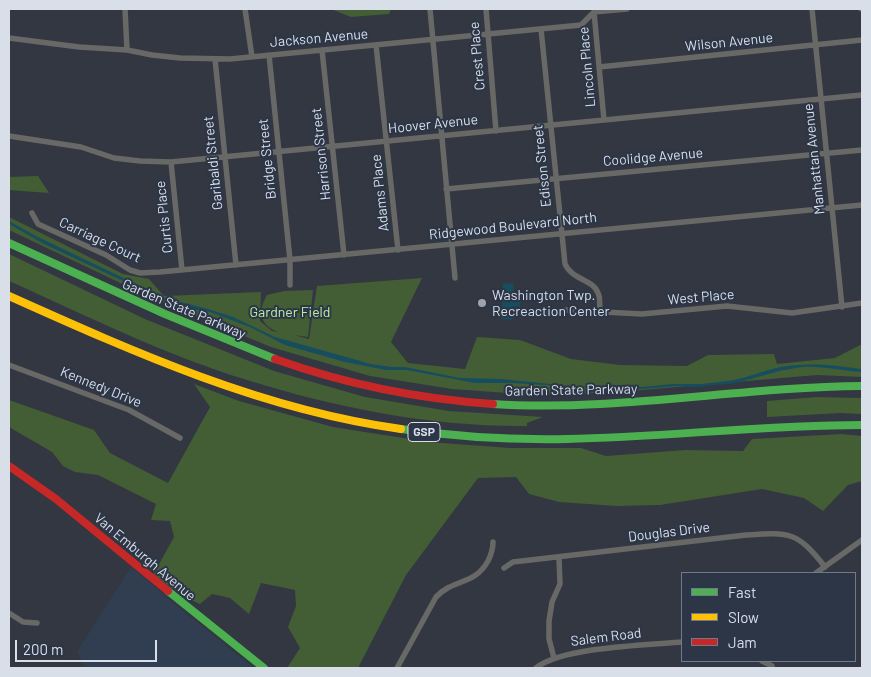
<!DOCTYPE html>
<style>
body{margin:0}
#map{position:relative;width:871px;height:677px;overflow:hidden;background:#323741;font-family:Barlow,sans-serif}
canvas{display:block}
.frame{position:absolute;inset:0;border:10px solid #d8dfe9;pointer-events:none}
.legend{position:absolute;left:681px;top:572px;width:175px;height:90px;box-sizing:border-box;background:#2c3647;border:1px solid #717a88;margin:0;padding:6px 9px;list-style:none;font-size:15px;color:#d8dfe9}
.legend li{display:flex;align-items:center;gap:10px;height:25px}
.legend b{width:25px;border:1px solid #717a88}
.scale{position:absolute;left:15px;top:640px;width:142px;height:22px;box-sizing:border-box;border:2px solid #d8dfe9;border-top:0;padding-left:6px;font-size:15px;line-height:18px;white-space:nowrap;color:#d8dfe9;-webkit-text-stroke:4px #2c3647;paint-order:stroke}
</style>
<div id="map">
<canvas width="871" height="677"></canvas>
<div class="frame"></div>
<ul class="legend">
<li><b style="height:6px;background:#4caf50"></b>Fast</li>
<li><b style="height:6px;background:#ffc107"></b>Slow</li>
<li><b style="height:6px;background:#c62828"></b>Jam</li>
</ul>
<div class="scale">200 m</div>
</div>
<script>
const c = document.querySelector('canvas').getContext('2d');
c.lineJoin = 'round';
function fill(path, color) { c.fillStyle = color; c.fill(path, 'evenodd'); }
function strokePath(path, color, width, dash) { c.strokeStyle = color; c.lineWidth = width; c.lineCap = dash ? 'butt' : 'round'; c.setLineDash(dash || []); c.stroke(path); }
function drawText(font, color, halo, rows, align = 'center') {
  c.font = font + ' Barlow,sans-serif'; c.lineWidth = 4; c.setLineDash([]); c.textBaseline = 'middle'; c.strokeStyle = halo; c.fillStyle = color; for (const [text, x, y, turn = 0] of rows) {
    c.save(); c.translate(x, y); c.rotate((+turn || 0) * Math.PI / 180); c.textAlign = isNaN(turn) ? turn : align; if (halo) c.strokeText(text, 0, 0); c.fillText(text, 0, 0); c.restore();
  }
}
fill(new Path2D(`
 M131 567 188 615 254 668H85L77 652Z`), '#313e52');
fill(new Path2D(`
 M331 9H391L389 14 351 17Z
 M38 176 49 193 9 190V177Z
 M9 217 123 274 149 279 164 296 261 292 260 321 272 331 278 332C260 325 257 312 267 295L284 291 313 290 308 337 294 335 309 339 317 286 422 278 391 342 408 363 465 369 477 337 520 340 571 359 620 365 687 366 708 355 774 354 777 364 835 358 862 344V377L817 375 619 392 535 395 452 389 370 376 271 347 154 299 9 230Z
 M9 254 145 319 274 371 365 397 449 411 543 417 527 423V426C432 427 337 408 247 380 165 355 87 316 9 281Z
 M194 384 239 401 333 427 429 442 510 448H581L606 456 685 450 743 451 752 439 841 434 862 436V481L848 485 823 511 804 498 762 489 660 505 617 506 559 502 529 494 516 477 478 478 406 575 358 668H287L300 648 288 627 296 606 295 590 261 583 249 614 230 598 212 594 200 604 186 598 153 575 174 537 170 521 151 520 156 504 98 475 75 472 63 466 52 452 9 427V400L94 430 110 453 168 483 210 407Z
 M817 397 862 398V414L841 413 767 417V401Z`), '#435d35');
fill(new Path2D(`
 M9 221 36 236 165 298 208 309 233 317 275 337 371 364 391 367H405L460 378 501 379 570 386 641 387 673 384H702L727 381C745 379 762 371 780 367 811 362 832 365 862 369V372C842 371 823 366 803 367 796 367 790 370 783 370L736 383 695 387 677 386 631 390 513 383H475L407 370H386L345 362 285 345 250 327 210 312 185 308 166 301 44 244 9 224Z
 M503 283 514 284 512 298H521L520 307 513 306 512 320 501 319Z`), '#164e60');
strokePath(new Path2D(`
 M125 9 127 50
 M245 9 252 57
 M430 9 455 278
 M486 9 496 131
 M812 9 842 307
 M861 9H862
 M594 12 604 120
 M541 29 565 264C572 280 593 279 598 293 601 298 599 306 600 313
 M9 38 79 47 127 50 152 55 180 58 230 59 581 25 594 12 627 9
 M376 45 398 250
 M322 50 344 255
 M269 55 290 260V285
 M215 59 236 265
 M599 67 862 40
 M9 136 81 147 114 158 140 161 171 162 862 95
 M171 162 182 270
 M446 189 862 150
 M32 213 38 224 106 255 130 270 140 273 160 272 862 205
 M541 312 565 310 642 314 727 306 792 313 862 303
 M9 365 129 410 180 438
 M504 568 513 562 746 535C789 532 797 531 825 567
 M816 573 862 540
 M9 613 23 622 37 623
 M554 658 549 639V621L552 602 560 584 559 558
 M762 661 772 666
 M397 668 436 597C454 578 474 586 488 561 491 555 493 550 493 542
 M536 668C562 647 647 645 682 642`), '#686867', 5.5);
strokePath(new Path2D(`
 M9 243 165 314 275 359
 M493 404C616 412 739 387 862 386
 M401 429C457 437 512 440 567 439 666 437 763 425 862 425
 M168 591 264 668`), '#4caf50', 8);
strokePath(new Path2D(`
 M9 296C136 353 263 410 401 429`), '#ffc107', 8);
strokePath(new Path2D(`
 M275 359C345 384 419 399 493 404
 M9 466 56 499 168 591`), '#c62828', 8);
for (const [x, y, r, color] of [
 [482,303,5,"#9ea4ae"]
]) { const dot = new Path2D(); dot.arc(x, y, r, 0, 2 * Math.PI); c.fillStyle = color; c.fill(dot); strokePath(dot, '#2c3647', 2); }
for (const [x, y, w] of [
 [424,432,32]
]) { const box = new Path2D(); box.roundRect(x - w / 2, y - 9.5, w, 19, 4); c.fillStyle = '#2c3647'; c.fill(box); strokePath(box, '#d8dfe9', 1); }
drawText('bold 12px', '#d8dfe9', null, [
 ["GSP",424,432]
]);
drawText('14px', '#d8dfe9', '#2c3647', [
 ["Jackson Avenue",319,38,-5],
 ["Wilson Avenue",729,42,-6],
 ["Crest Place",477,56,-95],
 ["Lincoln Place",587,67,-95],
 ["Hoover Avenue",433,124,-6],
 ["Harrison Street",321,154,-96],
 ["Coolidge Avenue",653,157,-5],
 ["Bridge Street",267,159,-96],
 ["Manhattan Avenue",814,159,-96],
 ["Garibaldi Street",213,163,-96],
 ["Edison Street",542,166,-96],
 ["Adams Place",380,193,-96],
 ["Curtis Place",164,217,-96],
 ["Ridgewood Boulevard North",513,226,-6],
 ["Carriage Court",100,240,25],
 ["West Place",701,297,-5],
 ["Garden State Parkway",184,309,23],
 ["Kennedy Drive",101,387,22],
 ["Garden State Parkway",571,390,-1],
 ["Douglas Drive",669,532,-7],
 ["Van Emburgh Avenue",145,557,40],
 ["Salem Road",606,637,-7]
]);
drawText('14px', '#d8dfe9', '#2c3647', [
 ["Washington Twp.",492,295],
 ["Recreaction Center",492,311]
], 'left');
drawText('14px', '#bff0a2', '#2c3647', [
 ["Gardner Field",290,312]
]);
</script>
